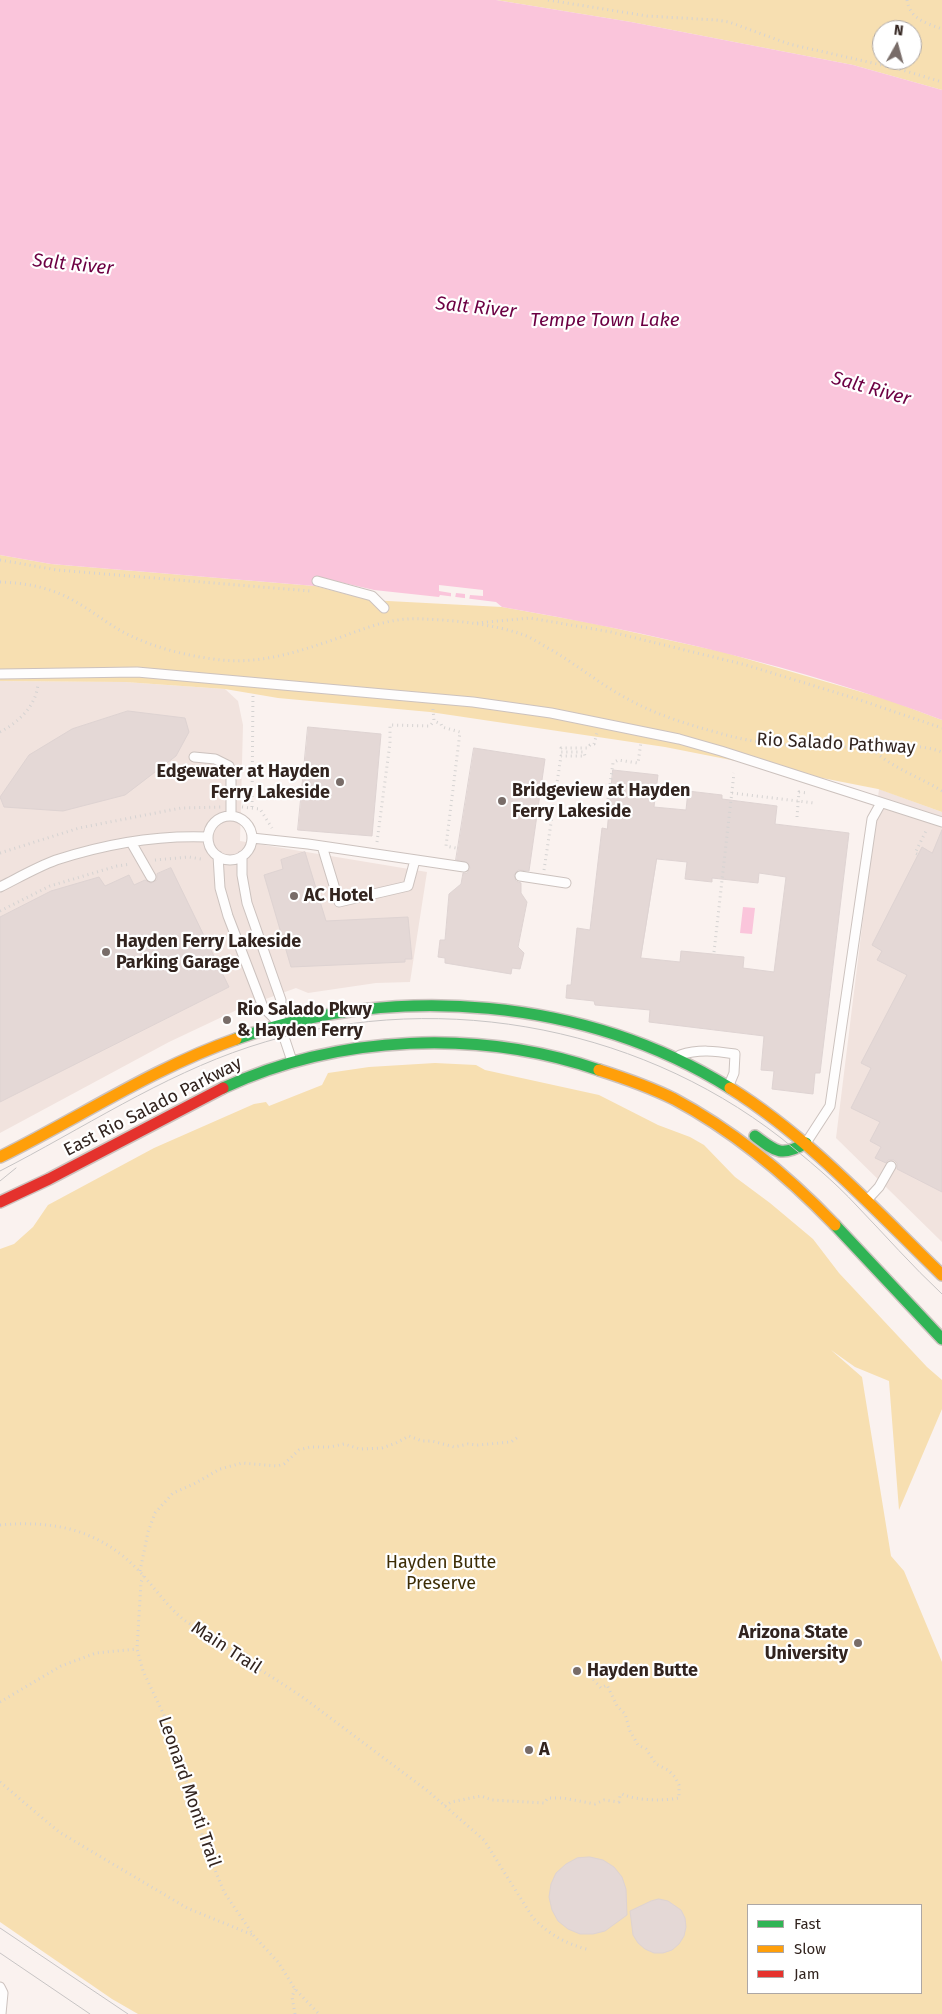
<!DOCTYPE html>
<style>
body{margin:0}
#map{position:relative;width:942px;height:2014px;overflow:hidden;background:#faf2ef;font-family:"Fira Sans",sans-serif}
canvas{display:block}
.legend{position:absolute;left:747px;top:1904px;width:175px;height:90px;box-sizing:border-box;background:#fff;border:1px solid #ada7a5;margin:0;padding:6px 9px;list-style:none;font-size:15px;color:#32241f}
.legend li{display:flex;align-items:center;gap:10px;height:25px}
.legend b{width:25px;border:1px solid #ada7a5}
.north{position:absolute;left:872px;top:20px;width:50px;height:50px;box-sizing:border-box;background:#fff;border:1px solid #ada7a5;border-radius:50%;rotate:7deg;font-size:14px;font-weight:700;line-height:20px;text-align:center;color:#32241f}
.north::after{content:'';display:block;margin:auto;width:18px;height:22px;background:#786c68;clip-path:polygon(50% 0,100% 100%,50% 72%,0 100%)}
</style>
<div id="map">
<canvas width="942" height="2014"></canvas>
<ul class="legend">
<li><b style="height:6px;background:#30b455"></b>Fast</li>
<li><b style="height:6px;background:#ff9f0a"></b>Slow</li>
<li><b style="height:6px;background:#e5322d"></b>Jam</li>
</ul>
<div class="north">N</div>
</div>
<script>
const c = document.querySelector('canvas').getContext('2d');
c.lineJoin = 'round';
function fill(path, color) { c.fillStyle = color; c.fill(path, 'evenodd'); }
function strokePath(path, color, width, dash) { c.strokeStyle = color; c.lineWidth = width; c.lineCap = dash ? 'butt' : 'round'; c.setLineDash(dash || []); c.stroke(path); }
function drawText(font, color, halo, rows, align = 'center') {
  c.font = font + ' "Fira Sans",sans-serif'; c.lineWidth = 4.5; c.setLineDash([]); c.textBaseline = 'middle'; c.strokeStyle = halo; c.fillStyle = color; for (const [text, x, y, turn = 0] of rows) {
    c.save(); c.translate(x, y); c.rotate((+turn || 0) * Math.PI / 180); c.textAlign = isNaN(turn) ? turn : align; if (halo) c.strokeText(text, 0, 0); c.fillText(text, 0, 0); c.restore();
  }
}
fill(new Path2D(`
 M0 681 125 682 225 689 238 701 243 725 240 841 427 872 410 982 376 983 308 993 296 988 241 1008 169 1042 0 1133Z
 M879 789 942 812V1242L836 1138Z`), '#f1e3de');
fill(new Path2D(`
 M496 0H942V90L853 65 631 22ZM882 30H912V60H882Z
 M0 555 51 564 315 586 369 600 502 607 591 623 723 652 889 700 942 720V812L878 789 665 747 430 712 278 698 225 689 125 682 0 681Z
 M435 1063 476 1065 485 1070 599 1095 658 1125 690 1137 704 1145 735 1177 770 1203 813 1239 839 1273 927 1367 942 1380V1409L899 1510 889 1381 855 1367 831 1350 862 1377 891 1556 904 1571 942 1662V2014H138L112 1999 0 1922V1249L14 1244 33 1227 48 1205 154 1148 254 1104 266 1102 269 1106 322 1085 328 1073 369 1067ZM748 1905H921V1993H748Z`), '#f7dfb1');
fill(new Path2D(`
 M0 0H496L631 22 853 65 942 90V720C800 666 651 633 502 607L496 602 440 595 439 597 374 590 318 577 315 586 51 564 0 555Z
 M743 907 755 908 752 934 740 933Z`), '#fac5db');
fill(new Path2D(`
 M439 585 483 590V596L470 595 469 600 465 599V594L456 593 455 598 451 597V593L439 591Z`), '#faf2ef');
const building = new Path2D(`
 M128 711 185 718 189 732 176 756 125 795 63 811 4 807 0 797 29 755 72 729Z
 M308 727 381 734 372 836 298 830Z
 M474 748 545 759 529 871 518 870 514 875 516 881 521 883V893L527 902 518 947 524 953 520 969 512 968 511 974 445 963V958L438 957 440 940H445L449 894 461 884 463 873H467L470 868 467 862 456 860Z
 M613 770 658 775 654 807 686 810 688 791 722 795V799L777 806 775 824 849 833 820 1073H815L813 1094 772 1089 774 1071 761 1070 764 1036 649 1022 650 1010 595 1005 594 1001 566 998 567 985H571L577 928 590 930 602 828 607 829ZM657 859 687 862 685 879 712 882V878L758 883 759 873 786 877 774 972 743 968 744 957 681 951 680 962 641 958Z
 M942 830V1192L897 1169V1163L894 1160H888L886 1163 875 1158 881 1147 870 1141 880 1122 851 1108 871 1068 861 1063 907 975 877 960 882 951 872 945 922 847 932 853Z
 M305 852 326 921 408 917 412 959H405V962L291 967 264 875 283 869 281 860Z
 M171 868 229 987 0 1102V917L51 891 99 877 105 886 129 875 134 885 145 880 151 883 157 880V874Z
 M590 1857 603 1860 614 1867 622 1877 626 1889 627 1915 605 1931 593 1934H580L568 1929 558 1921 552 1910 549 1897 551 1884 556 1873 566 1864 577 1858Z
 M659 1899 668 1901 681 1910 685 1918 686 1927 684 1936 679 1944 672 1950 663 1953H654L645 1949 638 1943 633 1935 630 1911 651 1901Z`);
fill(building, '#e4d8d6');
strokePath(building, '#ded3d2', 1);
const lane = new Path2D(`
 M317 581 372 596 384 608
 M0 674 137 672 473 702 551 713 679 739 721 751 942 822
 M194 757 215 759 229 766 231 775V816
 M208 838a22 22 0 1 1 44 0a22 22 0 1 1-44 0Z
 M252 838 308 844 464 867
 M131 842 151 877
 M322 846 339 902 408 886 415 860
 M218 856 220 888 228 916 263 1007 278 1022
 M242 856V875L247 903 281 1000 280 1025 292 1061
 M520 876 566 883
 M0 887C18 878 37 867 56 860 105 844 157 835 208 837
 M680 1055C699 1049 715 1051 735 1054L734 1073 729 1085
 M806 1143 830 1106 872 819 881 803
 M867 1200 879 1187 891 1166
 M0 1987 3 1993 1 2014`);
const fast = new Path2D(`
 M236 1039C396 982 585 998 730 1088
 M223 1088C340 1034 479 1029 599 1070
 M755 1136C776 1152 782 1157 806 1143
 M835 1225 942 1339`);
const slow = new Path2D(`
 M599 1070C624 1078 650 1087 674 1099 734 1131 788 1176 835 1225
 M730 1088C810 1138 874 1209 942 1275
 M0 1157C79 1118 153 1068 236 1039`);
const jam = new Path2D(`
 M0 1202 49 1179 223 1088`);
strokePath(lane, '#ccc2be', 11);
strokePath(fast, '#ccc2be', 14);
strokePath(slow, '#ccc2be', 14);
strokePath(jam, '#ccc2be', 14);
strokePath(new Path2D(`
 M548 0 647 16 716 20 729 22 789 44 899 69 942 82
 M907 0C910 19 926 23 942 29
 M0 560 57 570 310 591
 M0 582C27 583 53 588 76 602 94 612 109 625 127 634 153 647 183 655 213 659 259 666 301 651 344 636 368 627 394 617 421 619 454 620 493 624 524 635 532 638 539 643 546 647 574 662 598 683 626 698 657 716 699 728 734 737 775 747 820 747 863 747 889 746 917 743 942 752
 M477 623 530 618 611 632 746 665 857 699 942 728
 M433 709 434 721 441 724 442 727 460 732 446 846 456 848
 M0 732C19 722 36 706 38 684
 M869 746C889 767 918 776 942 791
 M732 793 814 803
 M608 799 613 763 618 760 638 763 641 742
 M242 807 260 809 272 828
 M252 807 253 692
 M797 817 799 792 808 793
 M377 842 390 743V725L430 726 434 721
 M0 853 79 828 181 808 221 807
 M917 854 915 853 927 829
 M155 860 189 857 201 859
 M544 870 561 756H585L584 752H561V748H588L590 745 594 744 597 733
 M0 911 50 886 117 866 131 864
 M714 952 734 773
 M0 1525C55 1520 101 1530 140 1572 155 1588 167 1606 184 1620L301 1696 429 1792 484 1840 533 1918C550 1935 566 1944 590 1950
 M140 1571 148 1532 155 1513 173 1493 194 1484 220 1469 242 1463 277 1466 284 1464 299 1450 310 1447H330L344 1444 360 1449 382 1448 396 1443 409 1436 422 1441H432L454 1447 468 1444 478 1445 511 1442 518 1437
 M144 1576 141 1582 137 1649 143 1671 173 1734 205 1845 224 1892 254 1936 278 1962 295 1989 319 2014
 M0 1702 61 1666 96 1653 137 1649
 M0 1782 59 1832 187 1908 253 1935
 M445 1806 451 1802 481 1796 492 1800 544 1803 548 1798H563L595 1804 604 1800 619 1802 620 1796 622 1794C638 1801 662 1801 679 1798V1785L675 1777 668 1770 656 1764 646 1749 638 1745 630 1731 625 1714 617 1706 607 1685 601 1688 592 1678
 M295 2014 292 1997 295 1989`), '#d5d3d2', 3, [1, 4]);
strokePath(lane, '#fefdfd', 9);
strokePath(fast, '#30b455', 11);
strokePath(slow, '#ff9f0a', 11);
strokePath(jam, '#e5322d', 11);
strokePath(new Path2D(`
 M0 1171C82 1129 161 1076 249 1047 427 988 632 1022 781 1138 807 1159 834 1181 857 1206 885 1235 912 1266 942 1294
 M0 1181 16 1168
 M0 1928 128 2014
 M0 1953 90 2014`), '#c7c4c4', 1);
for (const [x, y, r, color] of [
 [340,782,5,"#786c68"],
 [502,801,5,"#786c68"],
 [294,896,5,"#786c68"],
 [106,952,5,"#786c68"],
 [227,1020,5,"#786c68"],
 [858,1643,5,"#786c68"],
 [577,1671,5,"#786c68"],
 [529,1750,5,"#786c68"]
]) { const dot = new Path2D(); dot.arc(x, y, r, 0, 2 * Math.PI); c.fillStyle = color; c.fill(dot); strokePath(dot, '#fff', 2); }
drawText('18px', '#32241f', '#fff', [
 ["Rio Salado Pathway",836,744,3],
 ["East Rio Salado Parkway",153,1107,-27],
 ["Main Trail",226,1648,33],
 ["Leonard Monti Trail",189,1792,71]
]);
drawText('bold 18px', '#32241f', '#fff', [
 ["Edgewater at Hayden",330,772,"right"],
 ["Ferry Lakeside",330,793,"right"],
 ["Bridgeview at Hayden",512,791],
 ["Ferry Lakeside",512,812],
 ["AC Hotel",304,896],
 ["Hayden Ferry Lakeside",116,942],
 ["Parking Garage",116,963],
 ["Rio Salado Pkwy",237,1010],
 ["& Hayden Ferry",237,1031],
 ["Arizona State",848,1633,"right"],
 ["University",848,1654,"right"],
 ["Hayden Butte",587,1671],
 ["A",539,1750]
], 'left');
drawText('18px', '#3d2d05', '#fff', [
 ["Hayden Butte",441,1563],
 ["Preserve",441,1584]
]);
drawText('italic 19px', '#6c0043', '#fff', [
 ["Salt River",73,265,6],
 ["Salt River",476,308,6],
 ["Tempe Town Lake",605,321],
 ["Salt River",871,389,16]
]);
</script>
